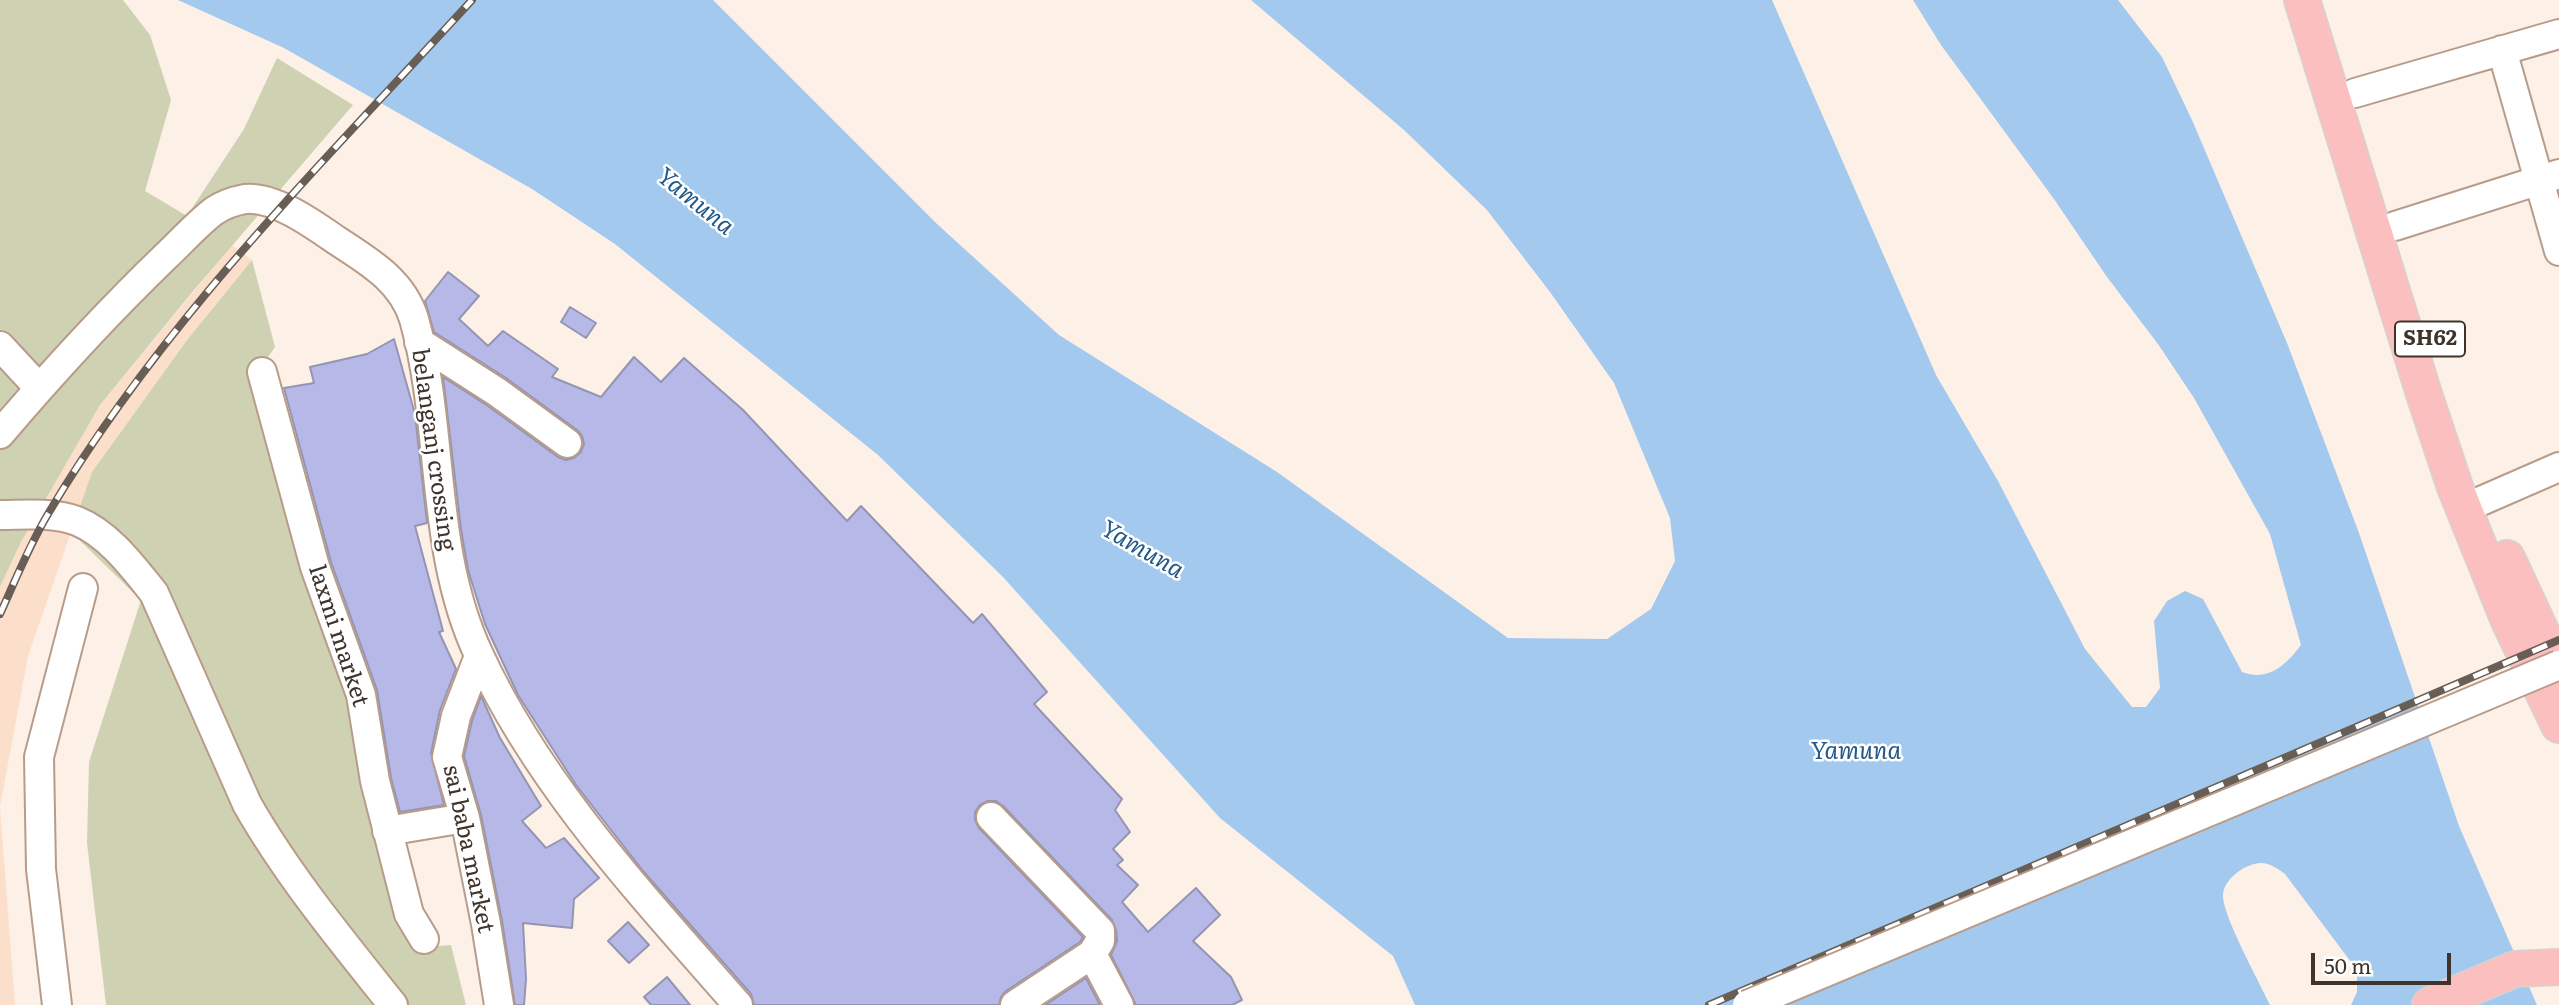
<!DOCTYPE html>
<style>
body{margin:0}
#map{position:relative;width:2559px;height:1005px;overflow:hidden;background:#fcf0e7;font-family:Literata,serif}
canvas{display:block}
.scale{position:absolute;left:2311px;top:953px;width:140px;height:32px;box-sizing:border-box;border:4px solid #3f342b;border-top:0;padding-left:9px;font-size:21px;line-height:24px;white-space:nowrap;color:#3f342b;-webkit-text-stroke:5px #fff;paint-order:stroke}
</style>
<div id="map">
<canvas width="2559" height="1005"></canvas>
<div class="scale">50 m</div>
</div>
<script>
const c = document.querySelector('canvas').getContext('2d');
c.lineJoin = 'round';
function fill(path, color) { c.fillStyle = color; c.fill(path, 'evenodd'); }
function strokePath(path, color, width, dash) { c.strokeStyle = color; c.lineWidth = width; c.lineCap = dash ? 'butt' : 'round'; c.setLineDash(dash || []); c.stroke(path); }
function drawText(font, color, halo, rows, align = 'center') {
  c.font = font + ' Literata,serif'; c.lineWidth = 5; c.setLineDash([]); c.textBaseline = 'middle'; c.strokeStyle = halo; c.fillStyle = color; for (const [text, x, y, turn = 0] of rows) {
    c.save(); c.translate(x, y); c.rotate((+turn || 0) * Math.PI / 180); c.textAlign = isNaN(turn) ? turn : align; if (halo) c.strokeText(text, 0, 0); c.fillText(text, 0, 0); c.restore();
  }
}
fill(new Path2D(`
 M232 245 252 260 187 340 92 472 28 656 0 807 15 1005H0V587L21 542 100 405Z`), '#fcdfcb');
fill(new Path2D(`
 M0 0H123L150 35 171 100 145 191 187 216 244 129 277 58 353 105 194 290 100 405 21 542 0 587Z
 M252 260 275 347 255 376 353 694 400 922 412 948 451 945 466 1005H106L87 843 89 762 141 600 71 532 92 472 187 340Z`), '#ced2b2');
fill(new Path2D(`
 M178 0H713L937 224 1059 335 1277 472 1508 638 1607 639 1651 609 1675 561 1670 518 1614 383 1550 292 1487 210 1404 130 1251 0H1772L1936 375 1998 481 2085 649 2132 707H2146L2160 688 2154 621 2167 601 2185 591 2203 599 2242 672C2268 682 2286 665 2301 645L2270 534 2194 398 2158 344 2107 277 2054 199 1941 45 1913 0H2118L2162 57 2192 120 2287 343 2359 533 2459 826 2537 1005H2351L2357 992V970L2285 874C2271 864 2263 859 2246 867 2236 872 2224 882 2223 895 2222 915 2260 983 2270 1005H1415L1393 956 1220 818 1003 577 878 455 615 244 532 189 284 48Z`), '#a3c9ef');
const building = new Path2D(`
 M448 272 479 296 459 319 488 346 503 331 558 369 552 377 601 397 634 357 661 382 684 358 743 410 847 521 861 506 973 623 982 614 1047 692 1034 704 1122 799 1115 810 1130 832 1113 849 1123 860 1117 865 1138 885 1122 902 1148 932 1196 888 1220 915 1193 941 1231 977 1242 1000 1232 1005H1136L1111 955 1117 941 1116 930 1112 920 1003 806 996 801H988L980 805 975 812V820L979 828 1083 937 1080 942 1006 991 1001 997 999 1005H754L751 994 643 871 576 785 518 695 485 624 468 570 461 529 443 377 488 406 558 457 566 460 574 458 581 452 584 444 582 436 577 430 506 378 434 332 425 301Z
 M570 307 596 323 586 338 561 322Z
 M394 339 415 414 427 523 415 526 443 631 439 632 456 669 440 710 431 753 444 805 400 812 391 778 377 690 331 562 284 388 314 383 310 367 367 354Z
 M481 696 500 738 541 806 522 821 546 848 564 838 599 878 574 899 572 928 523 923 526 979 524 1005H515L502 921 481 815 464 756 472 721Z
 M628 922 649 945 629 963 608 941Z
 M667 977 690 1005H651L644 997Z
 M1086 978 1100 1005H1045Z`);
fill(building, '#b6b8e8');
strokePath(building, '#9495b2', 2);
const minor = new Path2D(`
 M2502 50 2559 251
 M2355 93 2559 34
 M2395 226 2559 174
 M419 342 497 392 567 443
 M0 346 39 388
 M262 372 315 567 361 695 375 781 409 914 424 939
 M0 434C52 373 107 313 165 257 181 242 197 224 214 211 223 205 234 201 245 199 274 196 313 224 336 240 368 261 402 280 414 319 445 430 429 549 479 655 540 787 643 896 738 1005
 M2481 501 2559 467
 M0 515C25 515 54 512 77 521 109 534 133 567 154 593L247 804C288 876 342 941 393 1005
 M479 656 456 716 447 757 465 818 486 924 499 1005
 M991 817 1100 931V941L1092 954 1015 1005
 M387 831 465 818
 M1092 954 1119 1005
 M57 1005 41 869 39 757 83 588`);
const major = new Path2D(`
 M2302 0 2424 394 2455 487 2509 621 2559 725
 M2507 558 2559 670
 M2430 1005 2515 969 2559 967`);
strokePath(minor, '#b89c89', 32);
strokePath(major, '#d5d2d0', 38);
strokePath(minor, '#fff', 28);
strokePath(major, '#fcbfbf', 35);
const rail = new Path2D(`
 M0 614C15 581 29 546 48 514 161 322 323 163 472 0
 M1709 1005 2559 640`);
strokePath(rail, '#695e55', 8);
strokePath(rail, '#fff', 5, [16]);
const minorBridge = new Path2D(`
 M1747 1005 2559 665`);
strokePath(minorBridge, '#b89c89', 32, []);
strokePath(minorBridge, '#fff', 28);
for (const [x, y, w] of [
 [2430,339,70]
]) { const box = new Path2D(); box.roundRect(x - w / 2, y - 17.5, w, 35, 5); c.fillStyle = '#fff'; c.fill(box); strokePath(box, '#3f342b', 2); }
drawText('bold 21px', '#3f342b', null, [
 ["SH62",2430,339]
]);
drawText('23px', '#3f342b', '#fff', [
 ["belanganj crossing",433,450,82],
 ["laxmi market",338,636,72],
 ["sai baba market",468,849,78]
]);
drawText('italic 24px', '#225989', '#fff', [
 ["Yamuna",695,202,39],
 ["Yamuna",1142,550,30],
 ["Yamuna",1856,752]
]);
</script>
